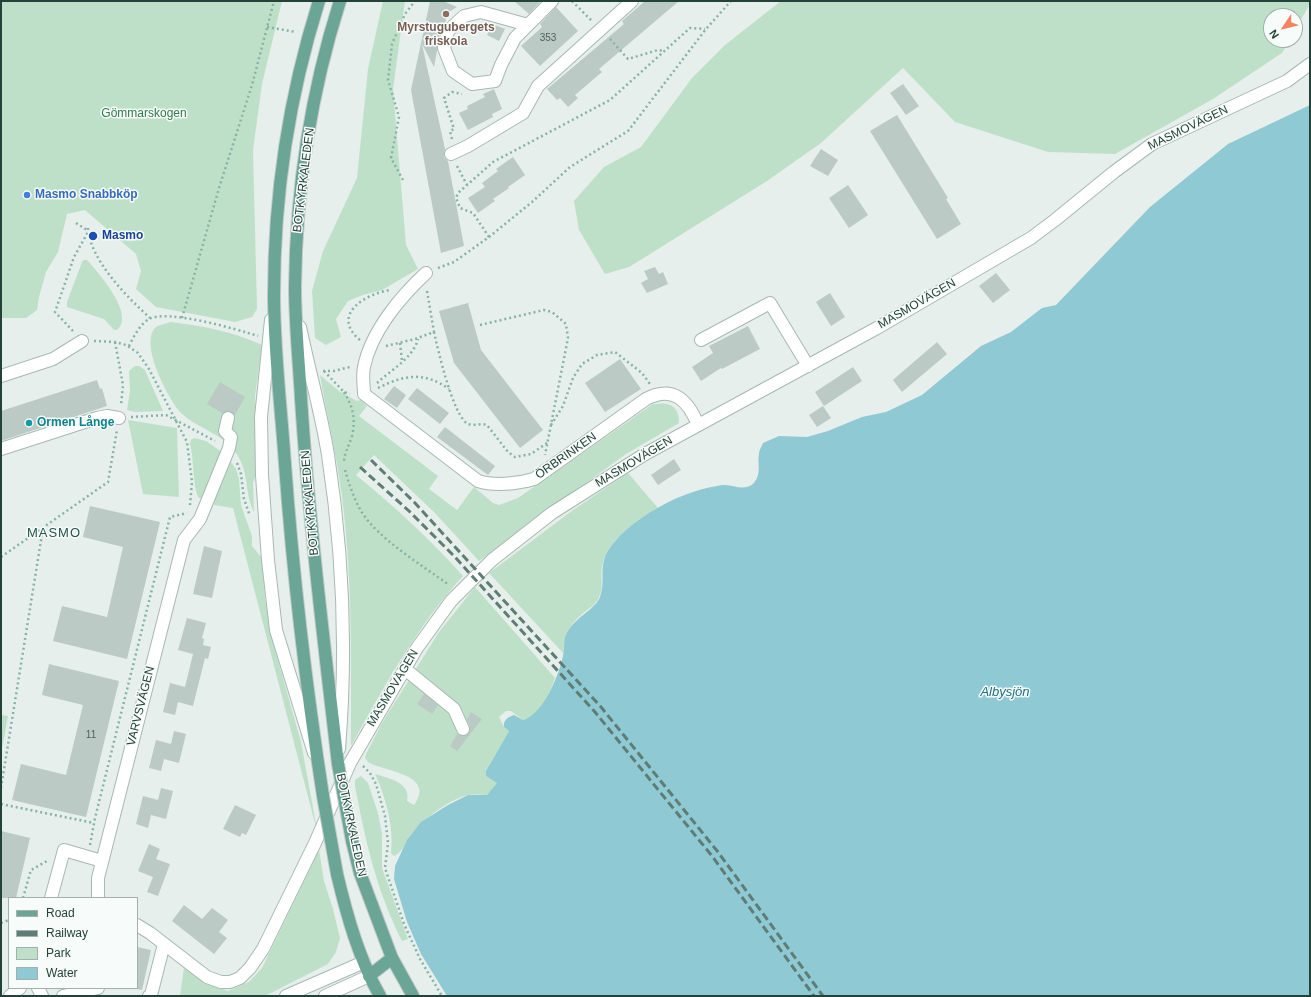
<!DOCTYPE html>
<meta charset="utf-8">
<style>
body{margin:0}
#map{position:relative;width:1311px;height:997px;overflow:hidden;background:#e6efeb;font-family:Arial,sans-serif}
canvas{display:block}
.frame{position:absolute;inset:0;border:2px solid #24423a;pointer-events:none}
.legend{position:absolute;left:8px;top:897px;width:130px;height:92px;box-sizing:border-box;background:#f7fbf9;border:1px solid #a3b1ad;margin:0;padding:5px 7px;list-style:none;font-size:12px;color:#24423a}
.legend li{display:flex;align-items:center;gap:8px;height:20px}
.legend b{width:20px;border:1px solid #a3b1ad}
.north{position:absolute;left:1263px;top:8px;width:40px;height:40px;box-sizing:border-box;background:#f7fbf9;border:1px solid #a3b1ad;border-radius:50%;rotate:235deg;font-size:11px;font-weight:700;line-height:16px;text-align:center;color:#24423a}
.north::after{content:'';display:block;margin:auto;width:14px;height:18px;background:#f4845f;clip-path:polygon(50% 0,100% 100%,50% 72%,0 100%)}
</style>
<div id="map">
<canvas width="1311" height="997"></canvas>
<div class="frame"></div>
<ul class="legend">
<li><b style="height:5px;background:#6aa596"></b>Road</li>
<li><b style="height:5px;background:#5f7d75"></b>Railway</li>
<li><b style="height:11px;background:#bfe0c8"></b>Park</li>
<li><b style="height:11px;background:#8ec9d4"></b>Water</li>
</ul>
<div class="north">N</div>
</div>
<script>
const c = document.querySelector('canvas').getContext('2d');
c.lineJoin = 'round';
function fill(path, color) { c.fillStyle = color; c.fill(path, 'evenodd'); }
function strokePath(path, color, width, dash) { c.strokeStyle = color; c.lineWidth = width; c.lineCap = dash ? 'butt' : 'round'; c.setLineDash(dash || []); c.stroke(path); }
function drawText(font, color, halo, rows, align = 'center') {
  c.font = font + ' Arial,sans-serif'; c.lineWidth = 3; c.setLineDash([]); c.textBaseline = 'middle'; c.strokeStyle = halo; c.fillStyle = color; for (const [text, x, y, turn = 0] of rows) {
    c.save(); c.translate(x, y); c.rotate((+turn || 0) * Math.PI / 180); c.textAlign = isNaN(turn) ? turn : align; if (halo) c.strokeText(text, 0, 0); c.fillText(text, 0, 0); c.restore();
  }
}
fill(new Path2D(`
 M1 1H282L262 84 253 150 257 309 252 317 235 322 156 307 136 289 141 271 136 254 85 210 67 214 58 252 46 272 39 297 37 310 26 318H1Z
 M383 1H405L393 89 406 245 418 269 382 290 363 295 348 301 336 319 341 337 326 345 315 338 312 291 323 251 357 178 368 69Z
 M781 1H1310V4L1295 30V16H1271V40H1290L1282 53 1213 99 1115 154 1048 152 955 122 903 68 821 143 767 181 642 259 629 267 605 274 579 230 574 201 604 167 641 147 692 78 725 45Z
 M84 260H87C98 272 136 315 117 330H114L104 319 67 307V302L82 262Z
 M170 322C202 326 232 331 262 345L255 396 256 474 253 483 254 512C244 493 250 471 235 452 222 433 198 429 181 413 169 400 138 343 156 327 159 325 166 324 170 322Z
 M135 366H139L145 370 163 411 135 412 127 410 130 391 129 371Z
 M320 375 339 391 357 401 361 400 367 406 359 416 438 476 429 489 457 510 474 487 493 503 499 505 518 498 653 404C668 402 679 404 679 423L626 454 479 561 434 512 374 455 356 475C394 506 430 539 463 576 417 626 384 687 351 746 351 658 353 570 340 483 335 447 326 411 320 375Z
 M128 420 177 428 179 497 143 494Z
 M194 438 206 441 222 452 205 498H199C193 491 194 458 190 444L191 440Z
 M230 461 236 469 239 479 241 505 252 536V546L262 558 265 599 273 643 301 742 318 835 233 508 214 505C217 492 219 469 230 461Z
 M628 473 658 508C636 521 606 541 602 567 600 577 604 588 599 597 595 606 589 608 582 614 570 624 562 639 564 654L489 573 573 510Z
 M475 587 555 678C550 693 540 716 523 720L511 711H506L499 717 504 727 509 731 486 771V776L498 783 487 795C481 795 474 794 468 795 448 800 423 819 411 835 405 843 403 852 394 856L391 853C394 827 386 798 375 774 388 778 412 783 407 801L414 805C437 774 382 771 368 762L365 758 366 754 382 723 439 632Z
 M1 715 8 716 1 754Z
 M361 776 368 783 378 813 382 834V868L408 939 402 941C376 889 366 843 355 786V780Z
 M319 850 324 881 333 909 340 938 336 952 328 964 265 996H180L184 968 205 983 228 991 249 982 262 968Z`), '#bfe0c8');
fill(new Path2D(`
 M1310 105V996H447L421 954 407 922 394 879 395 866 407 840 421 822 448 805 468 795H487L497 783 486 776V771L509 731 504 727C503 720 508 717 514 715L523 720C543 715 559 675 563 656 565 648 563 642 566 635 574 617 594 611 600 597 607 578 596 565 612 545 632 519 675 495 707 488 713 487 719 485 725 485 734 485 745 492 754 483 762 473 757 464 759 454 759 450 762 446 763 443L779 436 807 437 828 431 862 417 886 412 922 395 981 346 1011 332 1042 308 1056 305 1150 207 1228 144Z`), '#8ec9d4');
fill(new Path2D(`
 M430 1H443L457 7 447 13 445 24 441 29 434 67 422 44 445 149 444 157 448 161 450 172 464 246 441 253 411 90Z
 M514 1H541L529 14Z
 M645 1H679L599 69 602 72 575 95 578 98 568 107 560 98 557 100 547 89 624 24 622 21Z
 M556 7 578 31 540 66 521 46 542 27 540 24Z
 M492 24 505 29 499 41 487 35Z
 M903 84 919 106 906 115 890 93Z
 M494 89 502 109 492 114 493 117 468 130 459 113 468 109 467 106 485 97 483 94Z
 M897 115 948 198 946 199 961 224 937 239 870 131Z
 M821 149 838 160 828 176 810 166Z
 M513 157 525 175 508 187 509 188 493 199 495 201 478 213 468 198 485 187 482 183 498 171 496 169Z
 M848 185 868 215 849 228 829 198Z
 M655 267 659 274 663 272 668 284 647 293 641 283 648 279 644 271Z
 M996 273 1010 290 993 303 979 286Z
 M830 293 845 317 831 326 816 302Z
 M468 303 481 350 543 430 520 448 454 363 439 311Z
 M748 326 760 349 722 369 721 368 701 381 692 367 713 353 709 346Z
 M937 342 947 354 902 392 893 380 894 379Z
 M620 359 641 389 605 412 585 383Z
 M853 367 862 381 824 406 815 392Z
 M97 380 100 389 102 388 107 406 1 441V411Z
 M220 382 245 397 235 415 229 411 222 413 207 404Z
 M394 386 406 395 397 408 384 399Z
 M417 388 449 413 440 424 408 399Z
 M823 406 831 418 817 427 809 415Z
 M445 427 495 466 488 475 437 437Z
 M674 459 681 470 658 485 651 475Z
 M90 506 160 522 127 659 53 641 62 606 107 617 123 547 83 537Z
 M204 546 222 551 212 598 193 594Z
 M187 618 206 623 202 638 204 639 203 645 211 647 208 659 205 658 193 706 178 702 175 715 163 712 170 683 185 687 193 654 178 650Z
 M49 664 119 681 86 817 12 800 21 764 66 775 83 705 42 695Z
 M424 694 438 705 432 714 417 704Z
 M471 712 482 719 457 751 450 746 457 734 463 736 469 733 470 726 467 719Z
 M174 731 186 734 179 763 164 759 161 771 149 768 156 740 171 744Z
 M161 788 173 791 166 819 151 815 148 828 136 824 143 796 158 800Z
 M235 805 256 815 246 835 242 833 240 837 223 829Z
 M1 831 30 838 16 898H1Z
 M149 844 160 849 156 859 170 864 158 896 147 892 153 877 138 871Z
 M184 905 202 919 212 908 228 920 219 932 227 938 214 954 172 921Z
 M137 947 151 950 142 990 137 989Z`), '#bbcac4');
const minor = new Path2D(`
 M528 25 481 12 464 16 448 31 444 48 453 71 472 84 495 81 501 65 515 38 552 1
 M451 154 468 146 523 113 538 86 632 1
 M426 273C400 297 371 332 364 367 362 375 364 386 364 394L478 481C494 486 517 484 534 479L646 399C673 385 688 400 698 425
 M271 320 261 417 262 475 268 560 276 630 314 753
 M300 327C309 370 321 412 328 455 343 552 347 651 339 749
 M701 340 770 303 808 366
 M1 376 53 359 82 341
 M1 449 97 418 107 416 119 418
 M405 669 454 709 463 729
 M51 898 64 850 102 861
 M98 898V878L184 540 200 519 229 448 231 437 225 431 228 418
 M137 925 150 933 207 977 221 982H230L240 978 250 968 263 949 315 843 350 763 417 648 451 601 492 560 552 513 645 454 877 328 1031 238 1055 220 1114 172 1152 144 1287 81 1310 64
 M38 988 42 996
 M10 996 20 988
 M63 996 98 988
 M149 996 151 995 164 944
 M286 996 364 962
 M325 996 369 976`);
const major = new Path2D(`
 M319 1C289 96 274 195 274 295 274 351 281 407 285 464 293 575 306 686 323 796
 M338 764C324 643 309 521 301 399 299 362 295 324 295 287 296 191 311 92 340 1
 M360 873 392 958 413 996
 M337 874C347 916 359 959 380 996
 M369 976 392 958`);
strokePath(minor, '#a8b8b2', 14);
strokePath(major, '#c2cac8', 14);
strokePath(new Path2D(`
 M572 1 592 21
 M267 27 296 32
 M610 39 628 59 658 50 665 51
 M452 139 450 131 454 129 444 98 452 92 462 94
 M457 166 467 185
 M403 180 391 158 399 117 388 80 392 44 405 14 415 1
 M76 223 87 230
 M88 228C90 260 127 297 150 318
 M489 237 473 213 460 208 456 198 458 193 493 162 610 100 690 28 705 29
 M438 268 454 262 489 237 532 202 570 167 628 131 706 29 731 1
 M427 291 434 332
 M182 318 219 188 252 85 274 1
 M480 325 544 310 552 312 566 324 568 338 545 455
 M73 331 55 312 74 257 88 232
 M360 340C330 315 365 294 390 290
 M94 341 115 342 126 345 138 353 149 369 187 442 192 482 190 505
 M115 342 123 385 121 405
 M400 343 402 361
 M129 346C133 338 140 324 149 319 168 309 236 329 258 336
 M386 346 415 339 434 332C438 350 453 416 468 424 474 426 481 423 487 425L508 452 515 457 531 454 547 443
 M323 371H334L350 367
 M324 371 344 392 350 394
 M377 383C391 370 413 358 418 339
 M378 388C404 375 424 371 449 389
 M344 392C353 407 356 419 352 436 349 446 344 453 344 463
 M131 417 166 415 215 441
 M551 425 563 406 573 378 582 364 597 355 615 352 642 373 650 384
 M237 463 241 474 244 499 250 516
 M345 470C349 484 354 499 361 511 378 539 422 565 449 585
 M1 557 108 482 117 430
 M363 766 370 773 376 784 385 816 388 843 385 868 404 924 420 959 442 996
 M1 788 43 528
 M1 804 94 823
 M90 845 95 818 170 517 187 513
 M23 898 31 870 47 861
 M1 923 9 920`), '#86b3a5', 2.5, [2, 3]);
strokePath(minor, '#fff', 12);
strokePath(major, '#6aa596', 12);
strokePath(new Path2D(`
 M371 460 415 503 601 707 718 852 823 996
 M360 467 409 511 454 556 595 712 712 856 814 996`), '#5f7d75', 3, [8, 4]);
const majorBridge = new Path2D(`
 M338 764 352 841 360 873
 M323 796 337 874`);
strokePath(majorBridge, '#c2cac8', 14, []);
strokePath(majorBridge, '#6aa596', 12);
for (const [x, y, r, color] of [
 [446,14,4,"#8d6e63"],
 [27,195,4,"#3f7fe0"],
 [93,236,5,"#1a4fb4"],
 [29,423,4,"#0f9aa8"]
]) { const dot = new Path2D(); dot.arc(x, y, r, 0, 2 * Math.PI); c.fillStyle = color; c.fill(dot); strokePath(dot, '#f7fbf9', 1.5); }
drawText('10px', '#4a645c', null, [
 ["353",548,38],
 ["11",91,735]
]);
drawText('bold 12px', '#785e54', '#f7fbf9', [
 ["Myrstugubergets",446,28],
 ["friskola",446,42]
]);
drawText('12px', '#2d7a4b', '#f7fbf9', [
 ["Gömmarskogen",144,114]
]);
drawText('12px', '#24423a', '#f7fbf9', [
 ["MASMOVÄGEN",1188,128,-26],
 ["BOTKYRKALEDEN",304,180,-83],
 ["MASMOVÄGEN",917,304,-30],
 ["ÖRBRINKEN",566,456,-35],
 ["MASMOVÄGEN",634,462,-31],
 ["BOTKYRKALEDEN",310,503,-95],
 ["MASMOVÄGEN",393,688,-59],
 ["VARVSVÄGEN",141,706,-76],
 ["BOTKYRKALEDEN",351,825,78]
]);
drawText('bold 12px', '#366cbe', '#f7fbf9', [
 ["Masmo Snabbköp",35,195]
], 'left');
drawText('bold 12px', '#164399', '#f7fbf9', [
 ["Masmo",102,236]
], 'left');
drawText('bold 12px', '#0d838f', '#f7fbf9', [
 ["Ormen Långe",37,423]
], 'left');
c.letterSpacing = '1px';
drawText('13px', '#1f5548', '#f7fbf9', [
 ["MASMO",54,533]
]);
c.letterSpacing = '0px';
drawText('italic 13px', '#1c6f80', '#f7fbf9', [
 ["Albysjön",1005,692]
]);
</script>
